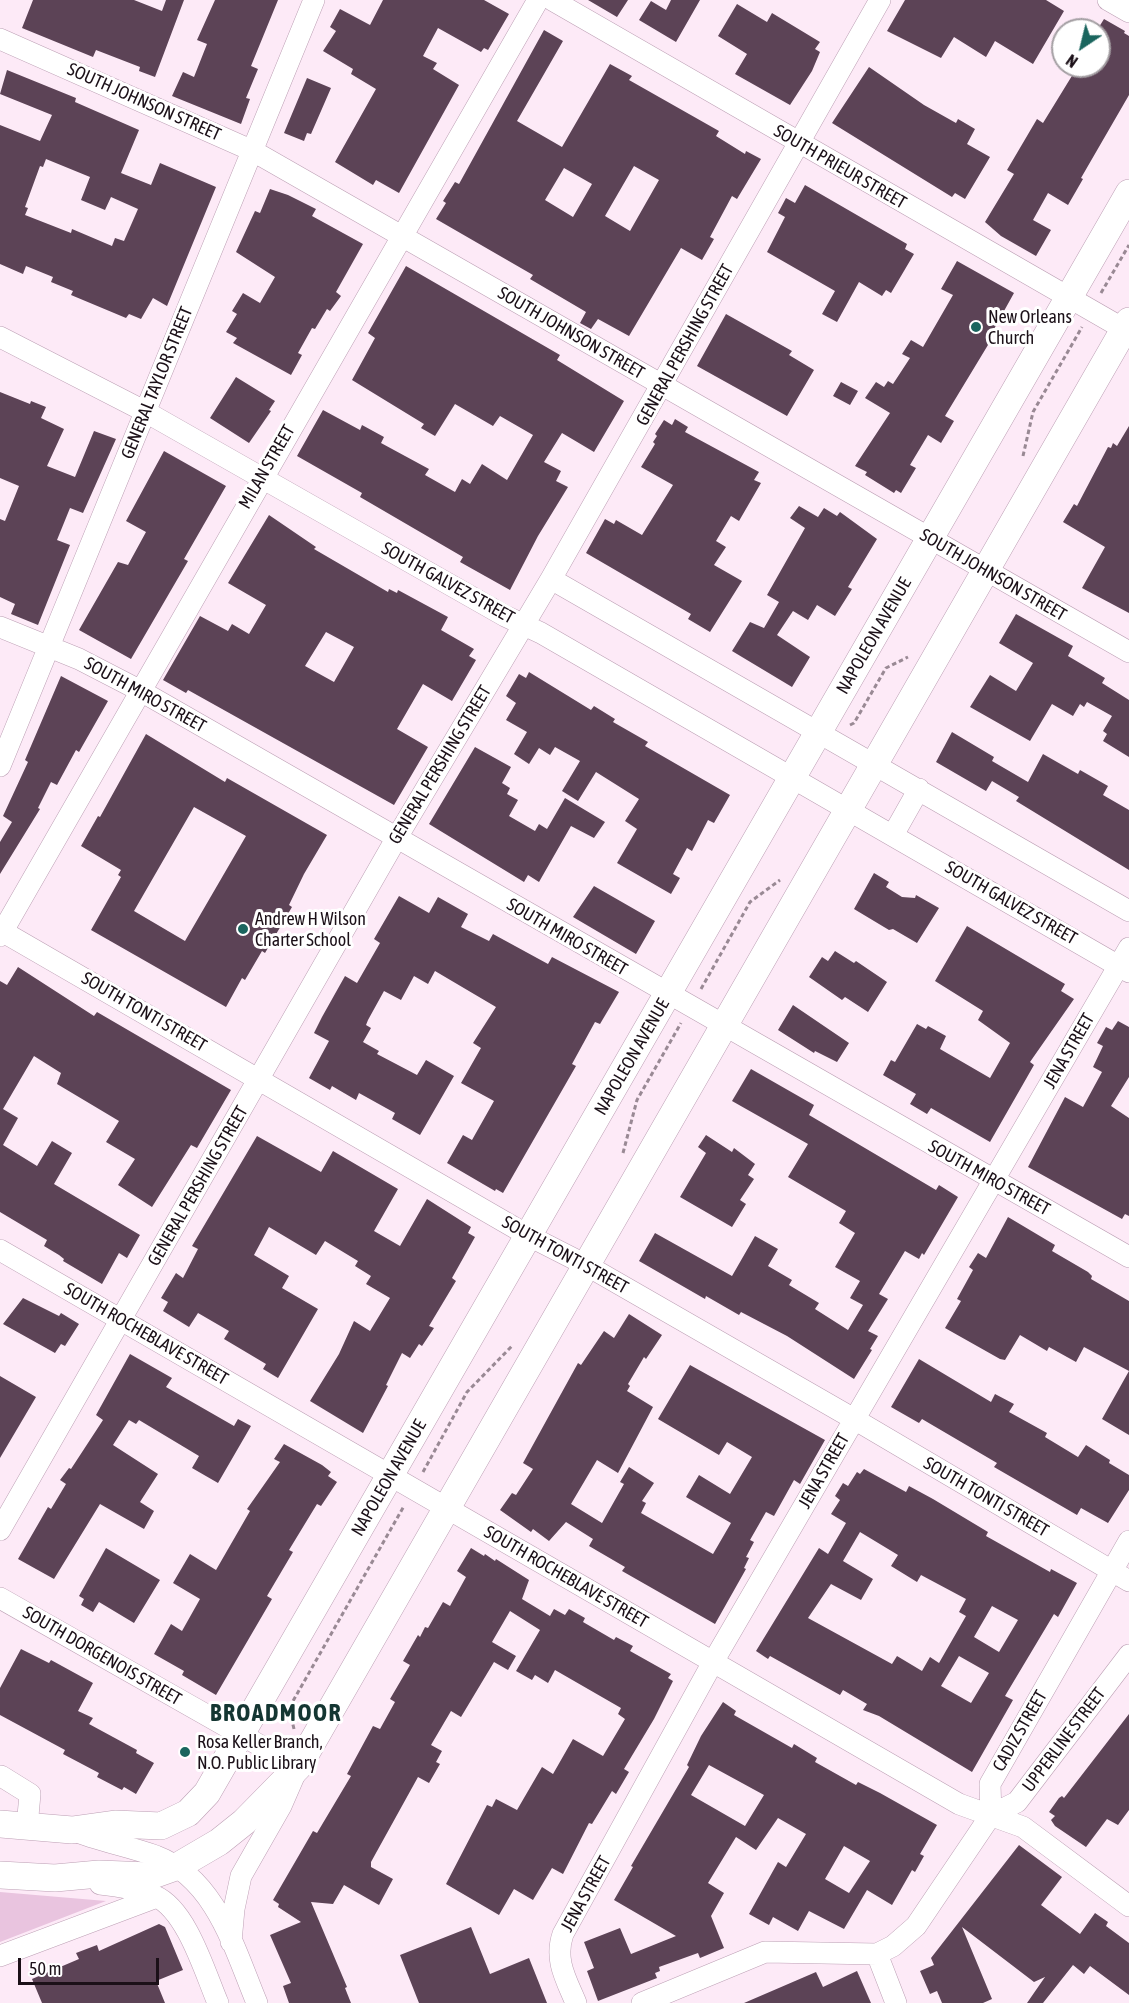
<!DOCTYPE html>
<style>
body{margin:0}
#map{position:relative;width:1129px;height:2003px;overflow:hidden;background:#fdeaf7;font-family:"Asap Condensed",sans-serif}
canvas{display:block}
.north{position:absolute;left:1051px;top:18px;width:60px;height:60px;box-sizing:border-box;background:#fff;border:2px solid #a49fa3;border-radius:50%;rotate:215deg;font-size:16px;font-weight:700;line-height:24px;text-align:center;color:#1b1018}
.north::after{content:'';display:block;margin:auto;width:21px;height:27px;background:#1a655e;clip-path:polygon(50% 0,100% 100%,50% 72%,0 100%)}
.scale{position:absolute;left:18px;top:1958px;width:141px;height:27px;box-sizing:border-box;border:3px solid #1b1018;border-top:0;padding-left:8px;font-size:18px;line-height:21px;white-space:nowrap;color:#1b1018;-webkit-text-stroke:4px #fff;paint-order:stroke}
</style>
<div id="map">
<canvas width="1129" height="2003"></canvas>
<div class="north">N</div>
<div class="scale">50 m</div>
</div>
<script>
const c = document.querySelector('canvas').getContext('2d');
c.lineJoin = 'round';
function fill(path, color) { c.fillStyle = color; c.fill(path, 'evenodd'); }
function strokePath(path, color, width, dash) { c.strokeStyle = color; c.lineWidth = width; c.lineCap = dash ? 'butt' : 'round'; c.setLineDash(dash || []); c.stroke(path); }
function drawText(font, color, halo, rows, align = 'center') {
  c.font = font + ' "Asap Condensed",sans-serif'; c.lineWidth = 6; c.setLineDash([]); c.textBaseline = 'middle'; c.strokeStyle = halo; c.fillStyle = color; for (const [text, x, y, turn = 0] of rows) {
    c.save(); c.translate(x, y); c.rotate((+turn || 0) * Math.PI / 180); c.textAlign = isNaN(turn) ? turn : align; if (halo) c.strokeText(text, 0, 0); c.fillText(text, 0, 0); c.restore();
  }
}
fill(new Path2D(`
 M0 1892 106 1901 0 1942Z`), '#e9c4df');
fill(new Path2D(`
 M33 0H134L162 11 166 0H184L155 77 139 71 140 67 96 50 93 57 22 28Z
 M215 0H278L251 66 258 69 246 98 250 99 241 124 172 96 183 72 194 77 207 44 197 40Z
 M383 0H484L509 14 488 50 484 48 481 52 438 28 423 56 437 63 433 69 459 85 399 193 376 180 373 185 335 162 376 89 351 74 353 69 323 51 336 31 330 27 340 9 370 25Z
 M588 0H628L617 17Z
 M671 0H700L676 42 639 20 651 1 666 10Z
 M905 0H1046L1064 11 1033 64 995 41 986 57 954 37 941 58 887 31Z
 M737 4 767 22 772 13 820 42 815 49 820 52 812 71 790 105 735 74 747 54 718 36Z
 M1104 19 1125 31 1124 33 1129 36V95L1081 178 1083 179 1068 205 1048 193 1033 220 1051 230 1036 256 1001 236 985 222 1014 174 1007 170 1037 119 1043 123 1078 66H1099V27Z
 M544 30 563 41 517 121 562 147 610 64 632 76 629 80 719 131 716 136 745 154 746 151 761 159 737 199 732 196 710 237 714 239 702 260 681 248 629 336 598 319 591 329 580 323 586 312 581 309 530 279 533 275 436 219 446 203 443 201 455 182 459 184ZM634 166 659 180 630 231 605 216ZM564 168 592 184 573 217 545 200Z
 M869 67 924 105 956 123 958 119 975 129 967 144 990 157 965 199 955 193 952 197 832 123Z
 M7 70 76 98 75 102 139 130 121 173 151 185 160 163 216 187 167 306 153 298 141 319 129 314 126 318 71 295 73 291 51 282 53 277 26 266 23 274 0 264V125L40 141 52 115 0 94ZM46 159 90 177 81 200 105 210 111 197 138 209 124 241 115 238 112 246 72 229 71 233 25 215 28 208 25 207 40 166 43 167Z
 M307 78 331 88 311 134 307 133 304 141 284 133Z
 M805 185 907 244 905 249 914 254 891 293 886 290 882 296 859 282 837 322 822 314 835 291 767 252 785 217 778 213 786 198 795 203Z
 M270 189 288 195 316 209 312 216 363 244 336 292 341 296 330 311 327 309 315 329 312 328 298 353 302 355 291 375 233 343 237 338 226 332 237 314 232 311 243 293 260 303 275 277 236 252 255 211 260 213Z
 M957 261 1014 293 989 338 991 340 945 416 954 421 941 443 928 435 910 465 916 468 901 493 896 490 894 493 865 475 867 472 855 466 890 413 865 398 876 382 884 387 888 381 893 384 910 358 902 354 911 340 923 347 953 295 941 289Z
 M406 266 560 355 557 360 624 401 594 452 562 433 544 462 561 471 556 481 568 487 538 536 510 590 460 562 463 557 360 497 362 493 297 456 323 410 360 430 362 425 384 437 381 443 429 469 425 475 455 492 462 479 470 484 482 464 507 480 533 435 500 416 493 426 455 404 435 436 421 428 424 424 352 380 375 338 368 333Z
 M726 314 792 351 789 355 814 370 787 416 697 366Z
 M236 377 275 401 269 410 271 411 249 443 210 418Z
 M841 382 858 391 850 405 833 396Z
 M0 392 30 404 31 401 46 407 41 418 64 429 47 466 75 477 94 431 116 439 83 513 70 508 57 540 70 545 38 625 11 614 15 604 0 597V519L5 521 19 486 0 478Z
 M675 419 688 427 685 432 759 472 754 480 761 483 739 521 731 516 716 541 726 547 714 565 742 581 710 632 688 619 691 614 586 553 605 519 614 524 616 520 642 535 673 485 641 467 655 444 653 442 657 436 655 434 664 420 672 425Z
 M1129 426V613L1082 588 1105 547 1063 522 1074 504 1077 506 1108 447 1111 448 1113 443 1117 446Z
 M164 451 226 486 184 559 188 561 131 659 79 630 118 562 128 565 146 532 126 521Z
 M799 506 818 517 824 508 837 516 840 512 877 539 848 587 852 589 835 616 817 605 808 620 793 611 777 635 810 657 792 687 732 651 750 622 764 628 779 602 767 595 805 528 790 518Z
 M269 515 316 547 314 549 388 592 389 589 397 593 398 590 448 617 441 630 474 649 469 656 476 660 452 701 423 684 397 729 428 747 394 805 188 690 186 693 163 680 200 616 228 631 232 624 249 634 266 605 228 583ZM326 632 354 647 334 682 305 666Z
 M1016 614 1073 646 1068 656 1105 678 1102 683 1129 700V757L1103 741 1107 734 1103 731 1112 716 1087 702 1084 707 1080 704 1073 716 1052 704 1030 741 970 707 990 675 1016 691 1033 663 999 643Z
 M529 672 591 710 594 706 615 719 613 722 648 742 645 746 730 795 714 823 708 820 692 851 687 848 673 874 680 878 671 894 617 863 637 829 625 821 639 799 596 772 578 801 562 791 580 761 555 747 550 755 539 748 529 764 514 754 527 732 506 720 516 703 506 696 519 674 526 678Z
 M61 676 108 701 79 752 76 750 57 785 51 782 38 808 40 809 0 874V842L12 822 3 816 28 762 25 760Z
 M952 732 994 757 992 761 1028 782 1043 754 1078 774 1080 770 1108 786 1103 795 1129 810V870L1016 801 1019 797 992 781 986 791 936 762Z
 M146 734 225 782 227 778 327 835 304 874 289 905 292 907 265 953 262 951 245 980 242 978 226 1007 91 930 121 877 118 875 121 870 81 846 98 816 100 817ZM194 807 246 836 185 941 134 911Z
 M475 747 511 767 502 783 510 788 507 794 518 800 509 816 535 831 539 824 547 829 565 798 605 822 594 838 571 826 539 882 528 875 524 882 429 824Z
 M874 873 889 882 886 887 902 897 915 898 916 895 939 908 917 943 893 929 889 930 854 909Z
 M594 886 655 921 636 954 573 917Z
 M399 896 429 913 438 897 468 914 461 927 489 941 493 934 548 964 552 957 619 992 600 1024 595 1022 572 1064 576 1066 503 1193 496 1189 495 1191 447 1163 463 1135 472 1140 494 1101 461 1083 481 1048 473 1043 496 1007 435 971 428 984 414 976 401 1000 384 991 368 1020 366 1025 371 1028 363 1042 379 1051 377 1054 417 1075 426 1060 454 1076 420 1135 392 1119 395 1113 359 1093 356 1100 332 1086 330 1090 309 1078 329 1041 314 1033 322 1017 345 976 357 983 380 943 374 939Z
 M967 926 1065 984 1061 991 1074 999 1030 1062 1034 1065 990 1142 931 1108 927 1114 910 1104 916 1094 883 1075 891 1060 895 1062 917 1024 926 1029 928 1026 946 1036 940 1049 990 1078 1010 1043 978 1020 983 1011 935 981Z
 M835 951 854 963 856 961 887 982 868 1012 845 997 842 1000 809 977 822 957 828 961Z
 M18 967 94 1016 97 1012 231 1090 197 1148 191 1145 152 1207 118 1185 135 1159 106 1142 119 1121 57 1084 61 1073 34 1056 3 1109 18 1118 3 1145 37 1166 52 1141 72 1153 54 1184 140 1235 127 1258 119 1253 102 1284 63 1261 64 1259 59 1255 44 1246 47 1240 0 1212V981L7 985Z
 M793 1005 849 1043 837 1062 815 1051 814 1053 778 1030Z
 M1118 1021 1129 1027V1077L1111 1106 1129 1118V1216L1125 1214 1122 1219 1028 1167 1065 1097 1083 1107 1102 1072 1093 1067 1103 1046 1097 1043 1106 1027 1112 1030Z
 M751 1069 814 1105 809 1115 936 1190 939 1185 958 1197 924 1255 922 1253 919 1259 905 1251 879 1294 888 1299 868 1331 878 1336 870 1349 872 1350 854 1379 787 1336 741 1312 739 1315 706 1296 705 1299 639 1261 655 1233 732 1276 755 1236 778 1249 768 1266 792 1280 789 1285 819 1303 815 1309 848 1330 863 1305 850 1298 860 1281 835 1267 855 1233 839 1223 846 1211 788 1177 808 1144 732 1101Z
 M706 1135 732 1152 734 1148 755 1164 748 1175 754 1179 740 1200 746 1204 732 1227 680 1197 706 1153 698 1147Z
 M257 1136 321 1172 333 1151 398 1189 374 1231 400 1246 427 1199 471 1227 468 1233 475 1237 452 1278 456 1281 429 1326 434 1328 422 1346 419 1344 410 1358 402 1353 386 1385 388 1386 363 1433 310 1401 339 1354 354 1321 370 1331 390 1298 366 1284 371 1276 355 1266 358 1261 325 1241 316 1255 269 1227 254 1255 289 1276 282 1288 318 1309 278 1378 263 1369 266 1364 224 1339 229 1331 198 1313 189 1327 163 1311 168 1302 161 1298 176 1273 183 1278 198 1249 192 1246Z
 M1008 1217 1055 1245 1052 1251 1088 1272 1092 1276 1091 1279 1129 1301V1435L1102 1419 1129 1371 1084 1347 1076 1362 1049 1347 1047 1351 1020 1335 1005 1360 1000 1359 945 1328 961 1301 957 1299 973 1270 969 1267 978 1253 986 1258Z
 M23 1298 59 1316 61 1313 79 1324 65 1346 61 1344 55 1353 3 1324Z
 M629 1314 662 1335 646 1359 644 1357 628 1384 630 1386 627 1391 653 1407 618 1473 597 1460 571 1504 602 1523 624 1484 620 1482 629 1467 654 1483 642 1501 646 1503 641 1513 713 1554 731 1523 686 1497 699 1475 730 1494 752 1457 727 1442 719 1455 658 1419 690 1365 825 1440 800 1484 794 1480 774 1516 766 1512 750 1540 754 1542 746 1557 749 1558 744 1568 746 1569 715 1624 622 1571 625 1567 589 1546 593 1539 566 1522 549 1541 533 1529 531 1532 500 1510 512 1493 516 1495 533 1469 523 1463 578 1363 581 1365 604 1331 614 1338Z
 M130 1354 172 1378 166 1387 234 1426 238 1419 251 1426 218 1483 192 1468 199 1456 139 1420 136 1424 129 1420 113 1445 158 1474 140 1502 154 1511 144 1529 100 1504 54 1579 18 1559 48 1507 51 1509 66 1484 60 1480 69 1468 71 1469 103 1420 96 1415Z
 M919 1359 991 1402 995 1394 1014 1404 1009 1412 1047 1433 1045 1437 1078 1457 1086 1445 1110 1460 1109 1463 1129 1475V1490L1108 1523 1081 1508 1077 1515 994 1467 997 1463 922 1419 919 1423 891 1407Z
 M0 1376 36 1397 0 1458Z
 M284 1444 322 1465 331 1472 328 1476 337 1482 321 1506 317 1504 289 1550 293 1552 267 1596 272 1599 216 1695 182 1675 184 1671 154 1654 171 1624 182 1631 200 1599 173 1583 190 1554 216 1570 250 1511 247 1509 280 1462 274 1459Z
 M864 1469 906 1492 909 1486 933 1499 988 1532 986 1536 1050 1572 1051 1569 1077 1583 1058 1617 1054 1614 1005 1696 1013 1700 972 1772 879 1716 863 1710 867 1704 843 1690 840 1695 770 1656 768 1659 756 1651 819 1548 828 1554 846 1523 831 1514 840 1500 835 1496 843 1483 848 1486 857 1472 860 1474ZM860 1532 898 1555 891 1566 917 1582 921 1575 966 1599 959 1612 966 1616 939 1663 930 1657 922 1671 897 1656 892 1664 808 1618 831 1584 861 1600 873 1579 843 1561ZM992 1606 1018 1620 999 1652 974 1637ZM959 1656 989 1673 971 1703 941 1686Z
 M106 1548 160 1580 134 1623 99 1602 93 1612 81 1605 84 1599 79 1596Z
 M471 1548 484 1556 485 1554 495 1561 496 1559 529 1580 522 1599 550 1616 554 1609 565 1615 569 1609 585 1618 583 1622 614 1640 616 1637 633 1646 630 1651 671 1674 668 1678 673 1681 654 1719 624 1769 629 1772 616 1794 612 1791 592 1824 589 1823 563 1874 552 1868 533 1900 514 1889 499 1915 446 1884 487 1805 492 1807 496 1799 517 1810 542 1767 553 1774 573 1739 603 1756 625 1719 618 1714 621 1708 555 1670 548 1683 535 1675 532 1680 516 1671 540 1630 510 1611 492 1642 516 1656 508 1670 494 1662 461 1717 451 1711 431 1745 442 1751 436 1762 440 1764 429 1783 418 1777 371 1862V1867L393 1879 379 1905 344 1885 333 1904 311 1902 347 1987 345 1988 351 2003H289L283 1986 291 1983 270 1935 301 1922 278 1907 279 1904 273 1900 313 1831 317 1833 351 1776 347 1774 373 1726 380 1729 395 1702 390 1699 410 1665 403 1661 418 1635 420 1637 425 1627 428 1628 443 1602 450 1606 466 1577 457 1571Z
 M21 1649 49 1663 51 1660 93 1683 78 1711 93 1718 89 1724 137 1750 136 1753 154 1763 136 1794 124 1787 122 1790 97 1777 99 1773 63 1754 65 1750 0 1715V1688Z
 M723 1702 736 1711 734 1715 792 1748 794 1744 817 1758 815 1762 856 1785 858 1782 880 1793 937 1825 920 1854 924 1856 915 1872 912 1870 892 1905 867 1890 844 1929 809 1911 798 1931 773 1917 769 1925 749 1914 778 1862 786 1867 806 1834 778 1818 756 1850 736 1837 708 1883 724 1893 711 1916 724 1948 700 1958 698 1953 659 1967 660 1971 655 1973 657 1978 598 2001 587 1971 594 1968 584 1942 620 1928 631 1954 676 1936 614 1900 633 1867 631 1866 689 1767 687 1765 701 1736ZM709 1765 764 1795 745 1826 691 1795ZM844 1846 870 1861 849 1893 825 1879Z
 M1129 1714V1810L1118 1825 1107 1819 1086 1847 1055 1826 1051 1820 1055 1816 1049 1812 1059 1798 1062 1796 1064 1798Z
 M1019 1845 1062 1877 1041 1905 1080 1934 1095 1913 1108 1922 1106 1926 1129 1943V1995L1090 1966 1084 1974 1073 1965 1043 2003H1027L1045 1977 1034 1982 962 1927 992 1999 983 2003H942L937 1991 930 1994 920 1971 934 1965 931 1958Z
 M159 1924 165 1927 183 1970 156 1981 165 2003H42L32 1979 79 1959 76 1953 97 1945 99 1951Z
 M471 1927 490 1974 529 1958 547 2003H419L400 1955Z
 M857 1971 871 2003H744L816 1972 823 1987Z`), '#5c4356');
const minor = new Path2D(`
 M552 0 1129 332
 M1108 0 1129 12
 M0 39 253 151 1129 652
 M0 337 146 412 505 616 541 633 1129 972
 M551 579 1129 911
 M0 627 79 659 139 690 1129 1257
 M0 766 314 0
 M893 835 919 789
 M0 930 529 1236 586 1265 854 1419 1129 1581
 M0 936 538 0
 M0 1250 959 1804 1023 1827 1129 1906
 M0 1530 396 839 551 579 880 0
 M0 1598 298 1767 281 1806 241 1876 234 1909 231 1942
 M1 1776 30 1794 27 1827
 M991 1815 1017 1802 1129 1655
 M72 1830C99 1841 128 1846 156 1856 216 1879 234 1948 257 2003
 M100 1884C119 1886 138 1889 155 1896 187 1910 205 1973 218 2003
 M877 1954 896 2003
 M0 1956 157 1897
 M576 2003C566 1979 554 1960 563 1934L713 1662 1129 948
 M642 2003 765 1952 877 1954 893 1946 916 1926 991 1815 990 1784 1129 1541`);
const major = new Path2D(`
 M0 1824 72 1830 115 1824 161 1826 188 1813 207 1793 1129 193
 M0 1875 55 1878 99 1874 150 1876 178 1866 219 1842 244 1822 298 1767 1129 321`);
strokePath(minor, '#bc9fb4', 22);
strokePath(major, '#bc9fb4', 28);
strokePath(new Path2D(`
 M1101 293 1129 245
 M1023 456 1033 412 1082 327
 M850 725 854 723 886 668 908 657
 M701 989 750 902 780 880
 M623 1153 637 1100 681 1023
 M423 1472 467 1392 512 1346
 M294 1729 289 1708 404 1506`), '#998994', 3, [4.5, 3]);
strokePath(minor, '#fff', 21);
strokePath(major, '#fff', 27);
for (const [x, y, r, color] of [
 [976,327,6,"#1a655e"],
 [243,929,6,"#1a655e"],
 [185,1752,6,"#1a655e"]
]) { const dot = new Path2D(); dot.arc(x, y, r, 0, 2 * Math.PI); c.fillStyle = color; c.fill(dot); strokePath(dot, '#fff', 2); }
drawText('18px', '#1b1018', '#fff', [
 ["SOUTH JOHNSON STREET",144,102,24],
 ["SOUTH PRIEUR STREET",840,167,30],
 ["SOUTH JOHNSON STREET",571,333,30],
 ["GENERAL PERSHING STREET",685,345,-61],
 ["GENERAL TAYLOR STREET",157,383,-68],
 ["MILAN STREET",267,467,-60],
 ["SOUTH JOHNSON STREET",993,575,30],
 ["SOUTH GALVEZ STREET",448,583,29],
 ["NAPOLEON AVENUE",874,636,-60],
 ["SOUTH MIRO STREET",145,695,29],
 ["GENERAL PERSHING STREET",440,765,-59],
 ["SOUTH GALVEZ STREET",1011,903,30],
 ["SOUTH MIRO STREET",567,937,30],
 ["SOUTH TONTI STREET",144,1012,30],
 ["JENA STREET",1069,1051,-60],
 ["NAPOLEON AVENUE",632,1057,-60],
 ["SOUTH MIRO STREET",989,1178,29],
 ["GENERAL PERSHING STREET",198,1186,-60],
 ["SOUTH TONTI STREET",565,1255,29],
 ["SOUTH ROCHEBLAVE STREET",146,1334,30],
 ["JENA STREET",824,1471,-60],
 ["NAPOLEON AVENUE",389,1478,-60],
 ["SOUTH TONTI STREET",986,1497,30],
 ["SOUTH ROCHEBLAVE STREET",566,1577,30],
 ["SOUTH DORGENOIS STREET",102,1656,30],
 ["CADIZ STREET",1020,1731,-60],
 ["UPPERLINE STREET",1064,1740,-53],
 ["JENA STREET",586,1894,-61]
]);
drawText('18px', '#1b1018', '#fff', [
 ["New Orleans",988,317],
 ["Church",988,338],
 ["Andrew H Wilson",255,919],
 ["Charter School",255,940],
 ["Rosa Keller Branch,",197,1742],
 ["N.O. Public Library",197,1763]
], 'left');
c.letterSpacing = '1.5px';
drawText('bold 24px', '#143632', '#fff', [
 ["BROADMOOR",276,1713]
]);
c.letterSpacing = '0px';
</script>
